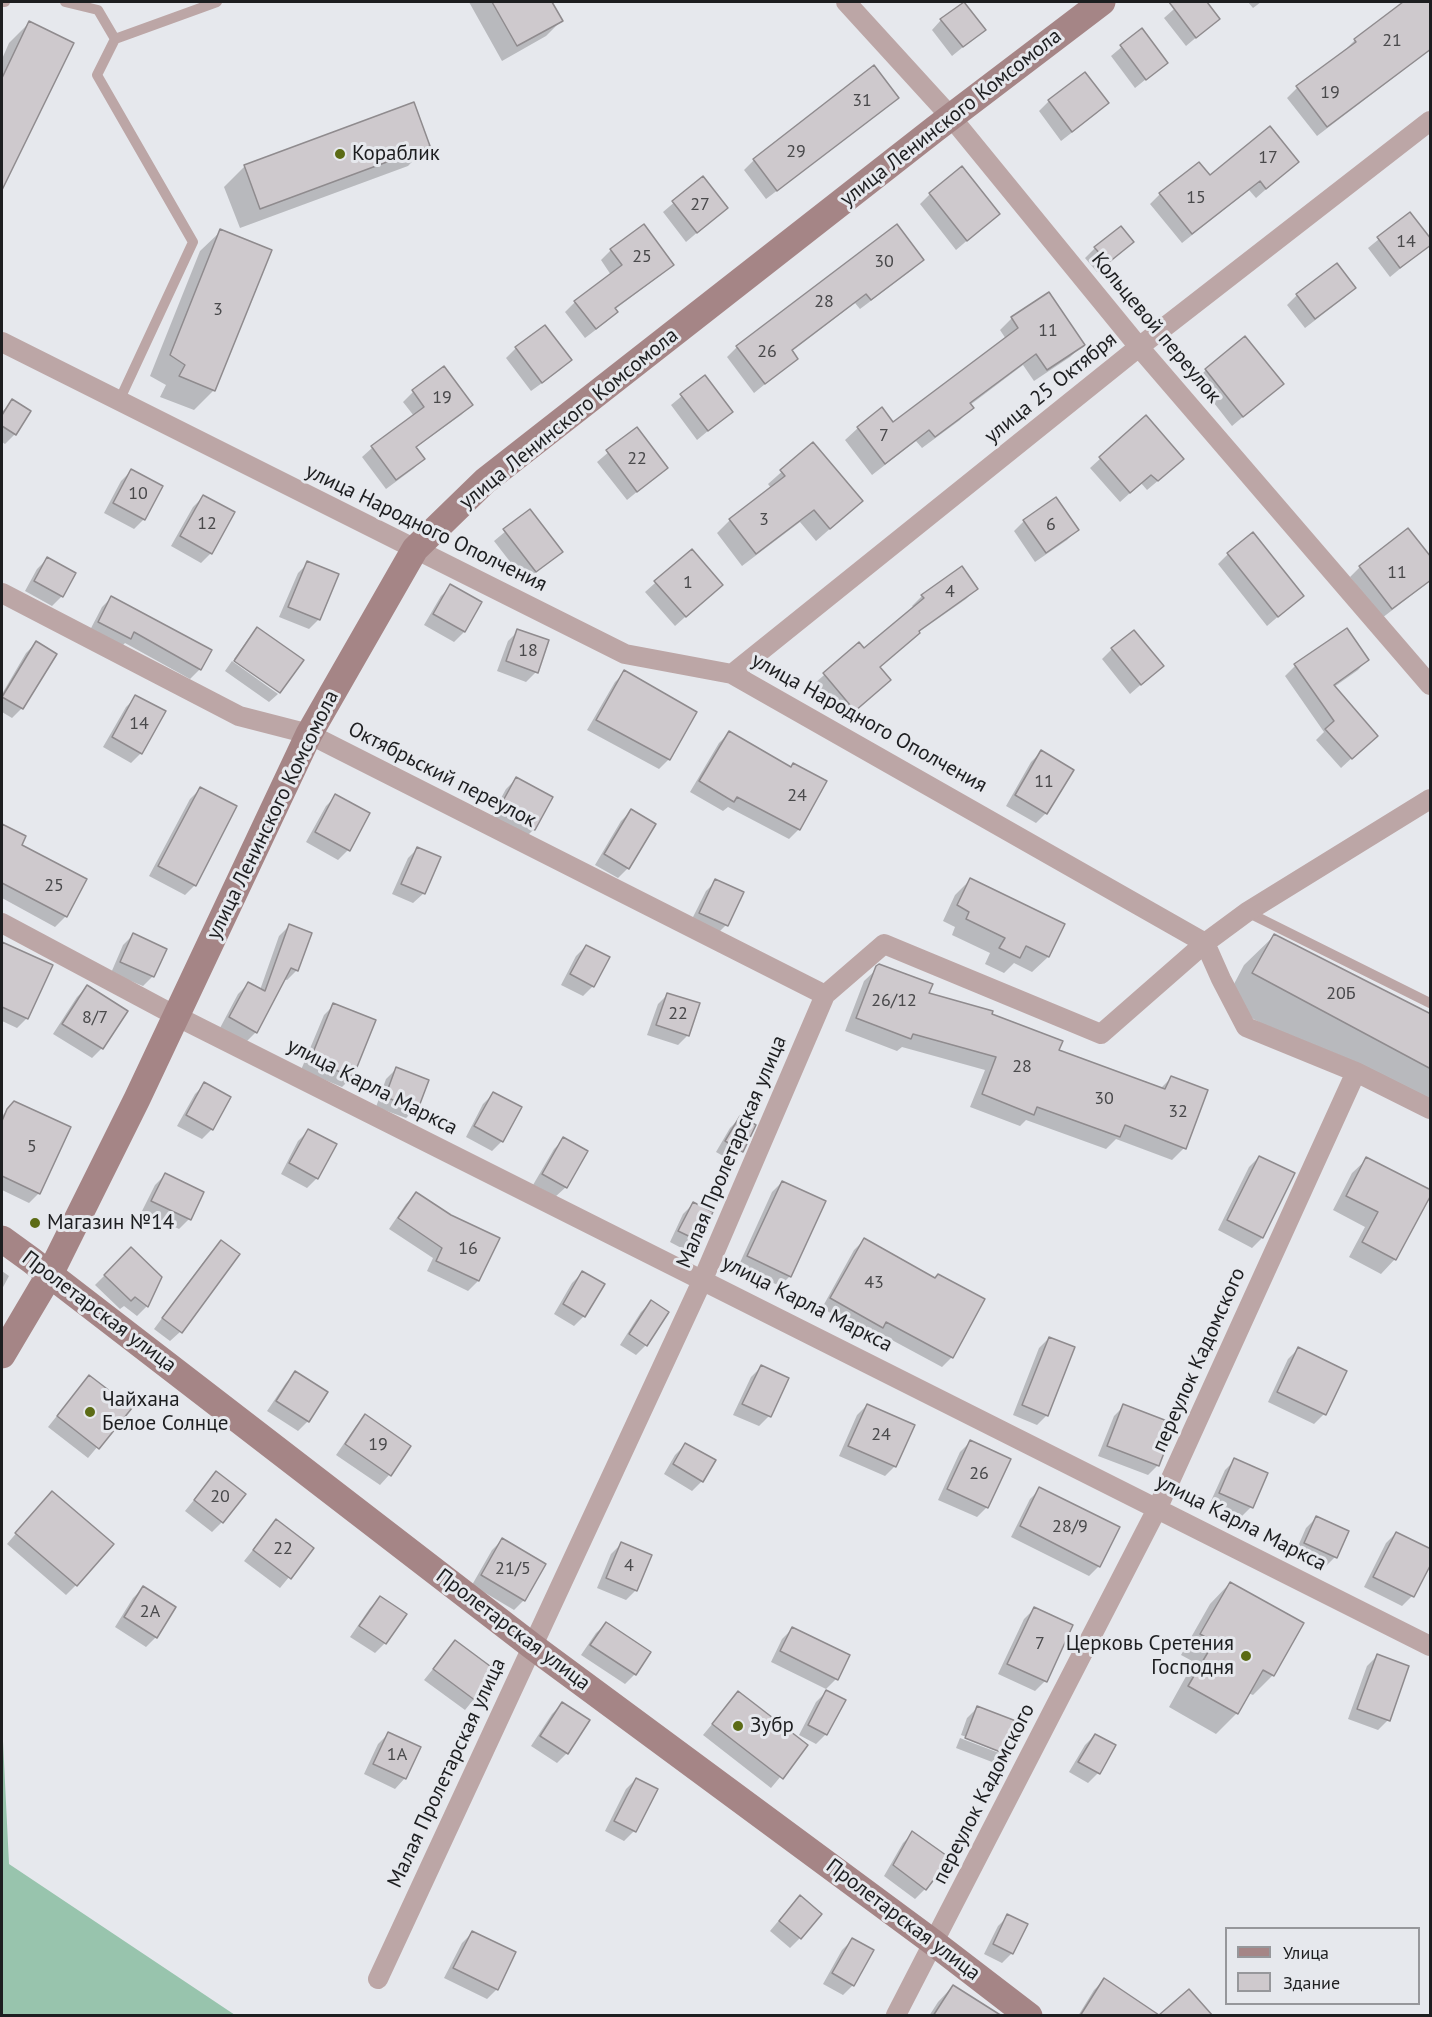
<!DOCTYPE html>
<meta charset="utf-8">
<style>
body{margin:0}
#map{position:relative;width:1432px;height:2017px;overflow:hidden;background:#e6e8ed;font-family:"PT Sans",sans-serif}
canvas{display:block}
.frame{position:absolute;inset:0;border:3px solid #1d1e20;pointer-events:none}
.legend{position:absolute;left:1225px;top:1927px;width:195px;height:78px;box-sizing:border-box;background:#e6e8ed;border:2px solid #96979b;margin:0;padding:8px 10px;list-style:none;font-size:18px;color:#1d1e20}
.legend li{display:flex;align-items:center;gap:12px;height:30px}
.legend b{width:30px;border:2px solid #96979b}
</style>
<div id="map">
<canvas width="1432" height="2017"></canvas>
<div class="frame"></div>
<ul class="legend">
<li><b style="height:8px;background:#a58586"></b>Улица</li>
<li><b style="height:16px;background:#cec9cd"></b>Здание</li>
</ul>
</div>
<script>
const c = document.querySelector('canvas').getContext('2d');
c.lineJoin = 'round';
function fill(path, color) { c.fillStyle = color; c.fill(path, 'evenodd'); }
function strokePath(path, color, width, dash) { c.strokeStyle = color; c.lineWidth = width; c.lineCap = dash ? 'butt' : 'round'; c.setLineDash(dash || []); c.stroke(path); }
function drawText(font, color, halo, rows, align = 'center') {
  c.font = font + ' "PT Sans",sans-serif'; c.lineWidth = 6; c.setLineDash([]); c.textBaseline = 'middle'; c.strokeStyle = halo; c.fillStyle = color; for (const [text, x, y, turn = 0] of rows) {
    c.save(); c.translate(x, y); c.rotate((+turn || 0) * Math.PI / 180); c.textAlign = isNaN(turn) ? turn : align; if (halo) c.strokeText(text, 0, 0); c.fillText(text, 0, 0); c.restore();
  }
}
fill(new Path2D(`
 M2 1721 9 1864 235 2015H2Z`), '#98c4ad');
fill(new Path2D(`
 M469 2H550L561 21 546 36 502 61Z
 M1182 2H1205L1218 19 1186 46 1164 18Z
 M1248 2H1261L1253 8Z
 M1421 2H1430V50L1317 136 1287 98 1297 88 1346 51 1345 50 1355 40 1406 13Z
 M941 20 984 30 952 56 932 30Z
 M29 23 72 43 2 187V59L9 43Z
 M1142 30 1166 63 1135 88 1111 56Z
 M1085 74 1107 103 1097 113 1061 141 1039 111 1049 101Z
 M897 98 887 107 766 199 744 170 754 160Z
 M428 145 408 166 240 228 224 187 245 166Z
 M1297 162 1256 198 1249 190 1182 243 1150 204 1160 194 1209 177Z
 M703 178 726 208 686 242 663 212Z
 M930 194 998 214 956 250 920 204Z
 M1410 214 1430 244 1390 277 1368 248Z
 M643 226 672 264 662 274 614 310 616 312 606 322 585 338 565 312 575 302 611 275 601 260 611 250Z
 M221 231 214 390 194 410 160 397 166 385 150 376 200 251Z
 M1132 242 1097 272 1085 258 1095 248Z
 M922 260 912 270 860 309 855 303 791 352 796 359 754 393 727 357 737 347Z
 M1354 288 1344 298 1305 328 1287 305 1297 295Z
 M1012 318 1083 345 1070 357 1034 381 1023 365 970 405 972 407 960 420 922 448 916 441 872 475 845 440 858 428 893 424 1006 339 1000 330Z
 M516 348 570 360 560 370 531 391 506 358Z
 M444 369 471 405 461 415 415 448 423 459 413 469 386 489 362 457 372 448 414 416 403 402 413 392Z
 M1206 370 1282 384 1232 426 1196 380Z
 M705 377 731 412 697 440 671 405Z
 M12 401 15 434 5 444 2 442V412Z
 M1145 418 1172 469 1147 490 1141 483 1120 502 1090 468Z
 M636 429 666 468 627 500 597 462Z
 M813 444 848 513 816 541 800 522 742 566 717 533 730 520 771 488 768 484Z
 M131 471 144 519 134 529 104 513 121 481Z
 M203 497 211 553 201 563 171 546 193 507Z
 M530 511 561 551 525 581 494 541Z
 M1024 521 1077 530 1067 540 1035 562 1014 531Z
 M1408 530 1430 559V581L1382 618 1350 577 1360 567Z
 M691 551 711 594 675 626 645 592Z
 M1228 554 1302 596 1267 626 1218 564Z
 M47 559 62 596 52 606 25 591 37 569Z
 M308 563 319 619 309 629 279 617 298 573Z
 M451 586 480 603 464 632 454 642 424 625 441 596Z
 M976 589 966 599 919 632 878 668 879 690 844 719 814 684 859 644 864 650 914 608 912 606 922 596Z
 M112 597 200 669 190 679 125 643 120 648 89 632 102 607Z
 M257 629 279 691 234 659 248 639Z
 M1346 630 1367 660 1358 670 1334 687 1366 745 1341 768 1316 740 1324 732 1285 676 1295 666Z
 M518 631 536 672 526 682 497 671 508 641Z
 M36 643 22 708 12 718 2 712V694L26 653Z
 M1112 649 1162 666 1130 694 1102 659Z
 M232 661 278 694 269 702 225 671Z
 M625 672 669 759 659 769 587 730 615 682Z
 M136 697 141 753 131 763 103 747 126 707Z
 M729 733 799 829 789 839 728 807 723 811 690 792 719 743Z
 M1041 752 1046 813 1036 823 1006 806 1031 762Z
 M516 779 534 829 524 839 489 820 506 789Z
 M200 789 195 885 185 895 149 876 190 799Z
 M336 796 348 850 338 860 306 842 326 806Z
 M631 811 628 868 618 878 595 865 621 821Z
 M2 826 24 837 20 846 85 879 65 917 55 927 2 898Z
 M418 848 439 858 424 893 413 903 392 894 408 858Z
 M970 880 1063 925 1048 957 1032 972 1014 963 1004 973 985 964 990 953 952 935 955 927 943 921 955 895Z
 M716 881 742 893 726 925 716 935 690 923 706 891Z
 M289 926 297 970 287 980 284 979 256 1032 246 1042 220 1028 238 994 248 984 260 990 279 936Z
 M133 935 153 976 143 986 111 973 123 945Z
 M1274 936 1430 1016V1115L1224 1003 1244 965Z
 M2 944 51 966 27 1018 17 1028 2 1021Z
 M586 946 593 986 583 996 561 985 576 956Z
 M880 966 927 994 991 1015 1057 1051 1160 1089 1171 1078 1184 1148 1172 1160 1116 1139 1106 1149 1026 1120 1020 1126 970 1107 985 1070 902 1047 897 1051 845 1031 864 981Z
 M87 987 125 1012 102 1048 92 1058 53 1034 77 997Z
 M668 994 688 1035 678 1045 647 1035 658 1004Z
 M334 1005 374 1021 352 1077 342 1087 301 1070 324 1015Z
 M396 1069 416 1108 406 1118 376 1107 386 1079Z
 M205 1084 212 1129 202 1139 177 1126 195 1094Z
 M493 1094 502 1141 492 1151 466 1137 483 1104Z
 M14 1103 39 1193 29 1203 2 1190V1116Z
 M740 1118 742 1151 732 1161 716 1152 730 1128Z
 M308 1131 317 1178 307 1188 281 1174 298 1141Z
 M564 1139 566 1187 555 1197 533 1185 554 1149Z
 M1259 1157 1293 1174 1262 1238 1252 1248 1218 1230 1249 1167Z
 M1367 1159 1395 1259 1381 1274 1349 1257 1365 1227 1333 1210 1352 1173Z
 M165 1175 189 1219 179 1229 142 1211 155 1185Z
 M782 1182 790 1276 780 1286 738 1267 772 1192Z
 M416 1194 450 1216 498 1239 478 1281 468 1291 427 1271 433 1258 389 1229 406 1204Z
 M693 1204 711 1213 698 1240 687 1251 670 1242 683 1214Z
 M864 1240 952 1357 942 1367 877 1332 872 1337 822 1308 854 1250Z
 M221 1242 180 1332 170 1341 154 1329 211 1252Z
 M131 1249 161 1278 147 1306 137 1316 124 1306 120 1309 95 1285Z
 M2 1271 9 1276 2 1289Z
 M582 1273 584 1316 574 1326 554 1314 572 1283Z
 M651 1302 646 1345 636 1355 620 1345 641 1312Z
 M1049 1338 1047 1415 1037 1425 1013 1415 1039 1348Z
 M1298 1349 1324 1414 1314 1424 1268 1402 1288 1359Z
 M761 1367 787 1379 769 1416 759 1426 733 1415 751 1377Z
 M296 1373 308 1421 298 1431 267 1411 286 1383Z
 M80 1387 129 1409 88 1458 48 1427Z
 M867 1405 895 1466 885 1476 839 1456 857 1415Z
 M1124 1406 1158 1465 1148 1475 1098 1456 1114 1416Z
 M366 1416 409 1446 389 1475 380 1485 336 1455 356 1426Z
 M970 1442 987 1507 977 1517 938 1500 960 1452Z
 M685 1445 702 1481 692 1491 664 1474 675 1455Z
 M1235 1460 1251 1507 1241 1517 1210 1503 1225 1470Z
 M216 1473 222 1522 212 1532 185 1511Z
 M1040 1489 1099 1566 1089 1576 1011 1537 1030 1499Z
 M42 1503 76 1585 66 1595 7 1544Z
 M1316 1518 1335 1557 1325 1567 1295 1553 1306 1528Z
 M276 1521 312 1549 280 1588 244 1561Z
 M1396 1533 1430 1561 1412 1596 1402 1606 1364 1587 1386 1543Z
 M502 1540 524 1600 514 1610 472 1585 492 1550Z
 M621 1544 636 1590 626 1600 597 1588 611 1554Z
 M1230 1583 1273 1675 1253 1695 1248 1693 1237 1713 1216 1734 1169 1707 1194 1662 1181 1655 1210 1604Z
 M143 1588 156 1637 146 1647 115 1627 133 1598Z
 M380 1598 404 1615 385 1643 375 1653 350 1637 370 1608Z
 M1034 1609 1071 1626 1045 1681 1035 1691 998 1674 1024 1619Z
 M606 1624 635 1674 625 1684 581 1655 596 1633Z
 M792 1629 836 1679 826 1689 771 1662 782 1639Z
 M455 1642 496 1672 465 1710 424 1680Z
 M1377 1656 1388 1720 1378 1730 1348 1719 1367 1666Z
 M826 1692V1734L816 1744 799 1735 816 1702Z
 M738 1693 806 1746 771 1788 703 1735Z
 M562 1704 567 1753 557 1763 531 1746 552 1714Z
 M977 1708 1002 1752 992 1762 956 1748 960 1738 999 1753V1749L961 1735 967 1718Z
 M388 1734 405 1778 395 1789 364 1774 378 1744Z
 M1095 1735 1098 1773 1088 1783 1069 1772 1085 1745Z
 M636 1779 634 1831 624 1841 605 1831 626 1789Z
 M913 1833 948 1859 925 1889 915 1899 884 1876 903 1843Z
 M790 1907 800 1938 790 1948 770 1931Z
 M1008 1916 1012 1953 1002 1963 984 1954 998 1926Z
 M472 1933 497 1989 487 1999 444 1978 462 1943Z
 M852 1940 853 1985 843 1995 823 1984 842 1950Z
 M1104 1980 1129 2016H1078L1094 1990Z
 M953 1986 999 2016H929L938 2002Z`), '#0003');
const building = new Path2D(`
 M492 2H552L563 21 517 46Z
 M964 2 986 30 963 47 940 19Z
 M1169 2H1207L1220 19 1196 38Z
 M1403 2H1431V49L1327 127 1296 86 1356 42 1354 39Z
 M29 21 74 43 2 190V78Z
 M1142 28 1168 63 1146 80 1120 45Z
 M874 65 899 98 777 191 753 159Z
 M1085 72 1109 103 1072 132 1048 100Z
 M414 102 430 146 260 209 244 165Z
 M1270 126 1299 162 1266 189 1260 181 1192 234 1159 193 1199 162 1210 175Z
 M962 166 1000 214 967 241 929 193Z
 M703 176 728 208 697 233 672 201Z
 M1410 212 1431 239V245L1400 268 1377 237Z
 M644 224 674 265 615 308 618 312 596 329 574 301 622 265 610 249Z
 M897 224 924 260 871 300 866 294 792 350 798 359 765 384 736 346Z
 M1121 226 1134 242 1108 263 1094 247Z
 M220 229 272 250 215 391 179 376 185 365 170 355Z
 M1337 263 1356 288 1315 319 1296 294Z
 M1049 292 1085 345 1047 370 1036 354 970 403 974 408 935 437 929 430 885 464 857 427 882 407 893 422 1018 328 1011 317Z
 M545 325 572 360 542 383 515 347Z
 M1245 336 1284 384 1243 417 1205 369Z
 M444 366 473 405 416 447 425 459 396 480 371 446 424 407 412 390Z
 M705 375 733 412 708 431 680 394Z
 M12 399 31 411 16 435 2 426V415Z
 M1146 415 1184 459 1158 481 1151 475 1130 493 1099 457Z
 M637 427 668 468 637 492 606 450Z
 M813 442 863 501 830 529 814 510 756 554 729 519 785 476 780 470Z
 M131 469 163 486 145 520 113 503Z
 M203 495 235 512 212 554 180 536Z
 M1056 497 1079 530 1046 553 1023 520Z
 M530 509 563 552 536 572 503 529Z
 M1408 528 1431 557V580L1392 609 1359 566Z
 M1253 532 1304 596 1278 617 1227 553Z
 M692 549 723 585 686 617 654 581Z
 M47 557 76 573 63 597 34 581Z
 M307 561 339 574 320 620 288 607Z
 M962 566 978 589 919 631 920 633 880 667 891 680 855 711 823 673 859 642 864 648 924 598 921 595Z
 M450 584 482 602 465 632 433 614Z
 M111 596 212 650 201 670 134 632 131 639 98 622Z
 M257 627 304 660 280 693 234 661Z
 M1347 628 1369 660 1334 685 1378 736 1352 759 1325 729 1334 721 1294 664Z
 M517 629 549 640 538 673 506 661Z
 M1134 630 1164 666 1141 685 1111 648Z
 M36 641 57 654 23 709 2 697Z
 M624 670 697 712 670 760 596 720Z
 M135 695 166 711 142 754 112 737Z
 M729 731 791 767 793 763 827 781 800 830 737 797 734 802 699 781Z
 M1041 750 1074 770 1047 814 1015 795Z
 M516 777 553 797 535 830 498 810Z
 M200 787 237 806 196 886 158 866Z
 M335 794 370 813 350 851 315 832Z
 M631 809 656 824 629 869 604 854Z
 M2 824 26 836 22 845 87 879 67 917 2 883V884Z
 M417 847 441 857 425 894 401 884Z
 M970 878 1065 924 1049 957 1026 946 1020 958 999 948 1005 938 966 919 969 912 957 905Z
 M715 879 744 892 728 926 699 913Z
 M289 924 312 933 298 971 291 968 257 1033 229 1017 248 982 265 991Z
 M133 933 167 949 154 977 120 962Z
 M1274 934 1431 1014V1069L1252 973Z
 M2 942 53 965 28 1019 2 1007Z
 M586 945 610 957 594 987 570 974Z
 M879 964 933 984 929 993 993 1011 992 1014 1063 1041 1059 1050 1165 1089 1171 1076 1208 1090 1186 1149 1125 1125 1120 1137 1037 1107 1034 1115 982 1094 996 1057 913 1034 911 1039 856 1018 876 966Z
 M87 985 128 1011 103 1049 62 1024Z
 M667 993 700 1003 689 1036 656 1025Z
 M333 1003 376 1020 353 1077 310 1060Z
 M396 1067 429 1080 418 1109 385 1097Z
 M204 1082 231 1097 213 1130 186 1115Z
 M493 1092 522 1107 503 1142 474 1126Z
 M14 1101 71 1127 40 1194 2 1176V1121L7 1109Z
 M740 1116 756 1125 743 1152 725 1141Z
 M308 1129 337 1144 318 1179 289 1163Z
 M563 1137 588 1151 567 1188 542 1174Z
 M1259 1156 1295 1173 1263 1238 1227 1220Z
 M1366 1157 1431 1190V1195L1396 1260 1362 1242 1378 1212 1346 1196Z
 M165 1173 204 1192 191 1220 151 1201Z
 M782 1181 826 1201 791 1277 747 1256Z
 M416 1192 451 1215 500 1238 479 1281 436 1261 442 1248 398 1218Z
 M693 1202 713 1212 699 1241 678 1231Z
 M864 1238 935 1278 938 1274 985 1299 953 1358 886 1322 883 1328 830 1298Z
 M221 1240 240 1254 182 1333 162 1318Z
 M131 1247 162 1277 148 1307 135 1297 131 1301 104 1275Z
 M582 1271 605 1284 585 1317 563 1304Z
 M651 1300 669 1312 647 1346 629 1334Z
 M1049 1337 1075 1347 1048 1416 1022 1405Z
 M1298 1347 1347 1371 1326 1415 1277 1392Z
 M761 1365 789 1378 771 1417 742 1404Z
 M295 1371 328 1392 309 1422 276 1401Z
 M89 1375 132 1408 99 1449 57 1416Z
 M867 1404 915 1425 896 1467 848 1446Z
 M1123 1404 1175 1424 1159 1466 1107 1446Z
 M365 1414 411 1446 391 1476 345 1444Z
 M970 1440 1011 1459 988 1508 947 1489Z
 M685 1443 716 1460 703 1482 673 1464Z
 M1234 1458 1268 1473 1253 1508 1219 1493Z
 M216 1471 246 1494 223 1523 194 1500Z
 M1039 1487 1120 1527 1100 1567 1020 1526Z
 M52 1491 114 1544 77 1586 15 1533Z
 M1316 1516 1349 1531 1337 1558 1304 1543Z
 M276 1519 314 1548 291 1579 253 1550Z
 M1396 1532 1431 1549V1564L1414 1597 1373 1577Z
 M502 1538 546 1564 525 1601 481 1575Z
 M621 1542 652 1555 637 1591 606 1578Z
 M1230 1582 1304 1623 1274 1676 1263 1670 1238 1714 1188 1686 1214 1642 1200 1634Z
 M143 1586 176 1607 157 1638 124 1617Z
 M380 1596 407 1614 386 1644 359 1626Z
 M1034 1607 1073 1625 1047 1682 1007 1664Z
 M606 1622 651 1652 636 1675 590 1645Z
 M792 1627 850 1655 838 1680 780 1651Z
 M455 1640 498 1672 476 1701 433 1669Z
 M1377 1654 1409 1666 1390 1721 1357 1709Z
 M826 1690 846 1700 827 1735 808 1725Z
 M738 1691 808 1745 783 1779 712 1724Z
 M562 1702 590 1720 568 1754 540 1736Z
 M977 1706 1016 1721 1003 1753 965 1738Z
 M388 1732 421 1747 406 1779 373 1764Z
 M1095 1734 1116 1745 1100 1774 1078 1762Z
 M636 1778 658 1789 636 1832 614 1821Z
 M912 1831 950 1858 926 1890 893 1865Z
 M800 1895 822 1914 801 1939 779 1921Z
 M1007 1914 1028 1924 1013 1954 993 1944Z
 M472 1931 516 1952 498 1990 453 1968Z
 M852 1938 874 1950 854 1986 832 1973Z
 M1104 1978 1159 2015 1189 1989 1213 2016H1080Z
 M953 1985 1002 2016H933Z`);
fill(building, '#cec9cd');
strokePath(building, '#8f8b8e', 1.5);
strokePath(new Path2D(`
 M2 2H5
 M65 2 98 10 115 39
 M119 401 193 242 97 75 115 39 217 2
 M1247 912 1430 1003`), '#bca6a6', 10);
strokePath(new Path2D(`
 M846 2 951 117 1139 347 1430 685
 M2 342 625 654 732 674 1205 943 1221 979 1246 1027 1356 1072 1430 1109
 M2 593 239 716 309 734 825 995
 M732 674 1139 347 1430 121
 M2 923 176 1016 1430 1646
 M378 1979 703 1279 825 995 884 944 1101 1034 1205 943 1247 912 1430 799
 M896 2015 1158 1507 1356 1072`), '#bca6a6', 20);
strokePath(new Path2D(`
 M2 1239 31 1260 532 1646 934 1943 1029 2016
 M2 1355 50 1274 137 1099 309 734 415 549 485 481 935 129 1102 2`), '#a58586', 27);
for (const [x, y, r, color] of [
 [340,154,6,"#5c6b15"],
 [35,1223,6,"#5c6b15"],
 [90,1412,6,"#5c6b15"],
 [1246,1656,6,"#5c6b15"],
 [738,1726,6,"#5c6b15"]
]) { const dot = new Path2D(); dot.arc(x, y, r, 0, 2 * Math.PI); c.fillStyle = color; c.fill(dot); strokePath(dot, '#e6e8ed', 2); }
drawText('18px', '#49494b', null, [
 ["21",1392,41],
 ["19",1330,93],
 ["31",862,101],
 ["29",796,152],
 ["17",1268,158],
 ["15",1196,198],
 ["27",700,205],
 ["14",1406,242],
 ["25",642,257],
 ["30",884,262],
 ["28",824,302],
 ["3",218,310],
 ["11",1048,331],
 ["26",767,352],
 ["19",442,398],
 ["7",884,436],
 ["22",637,459],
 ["10",138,494],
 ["3",764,520],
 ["12",207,524],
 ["6",1051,525],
 ["11",1397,573],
 ["1",688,583],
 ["4",950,592],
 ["18",528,651],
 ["14",139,724],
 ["11",1044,782],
 ["24",797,796],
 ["25",54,886],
 ["20Б",1341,994],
 ["26/12",894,1001],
 ["22",678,1014],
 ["8/7",95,1018],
 ["28",1022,1067],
 ["30",1104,1099],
 ["32",1178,1112],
 ["5",32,1147],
 ["16",468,1249],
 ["43",874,1283],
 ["24",881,1435],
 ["19",378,1445],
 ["26",979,1474],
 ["20",220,1497],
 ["28/9",1070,1527],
 ["22",283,1549],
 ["4",629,1566],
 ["21/5",513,1569],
 ["2А",150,1612],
 ["7",1040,1644],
 ["1А",397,1755]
]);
drawText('21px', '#1d1e20', '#e6e8ed', [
 ["улица Ленинского Комсомола",951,118,-38],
 ["Кольцевой переулок",1156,328,50],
 ["улица 25 Октября",1051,388,-39],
 ["улица Ленинского Комсомола",569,419,-39],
 ["улица Народного Ополчения",426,528,26],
 ["улица Народного Ополчения",869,723,29],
 ["Октябрьский переулок",442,775,27],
 ["улица Ленинского Комсомола",273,815,-64],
 ["улица Карла Маркса",372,1087,27],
 ["Малая Пролетарская улица",732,1152,-67],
 ["улица Карла Маркса",807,1304,27],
 ["Пролетарская улица",99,1312,37],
 ["переулок Кадомского",1199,1360,-66],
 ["улица Карла Маркса",1241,1523,27],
 ["Пролетарская улица",513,1630,37],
 ["Малая Пролетарская улица",447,1773,-65],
 ["переулок Кадомского",984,1794,-63],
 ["Пролетарская улица",903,1920,37]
]);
drawText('21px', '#1d1e20', '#e6e8ed', [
 ["Кораблик",352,154],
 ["Магазин №14",47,1223],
 ["Чайхана",102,1400],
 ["Белое Солнце",102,1424],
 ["Церковь Сретения",1234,1644,"right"],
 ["Господня",1234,1668,"right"],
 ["Зубр",750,1726]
], 'left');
</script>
